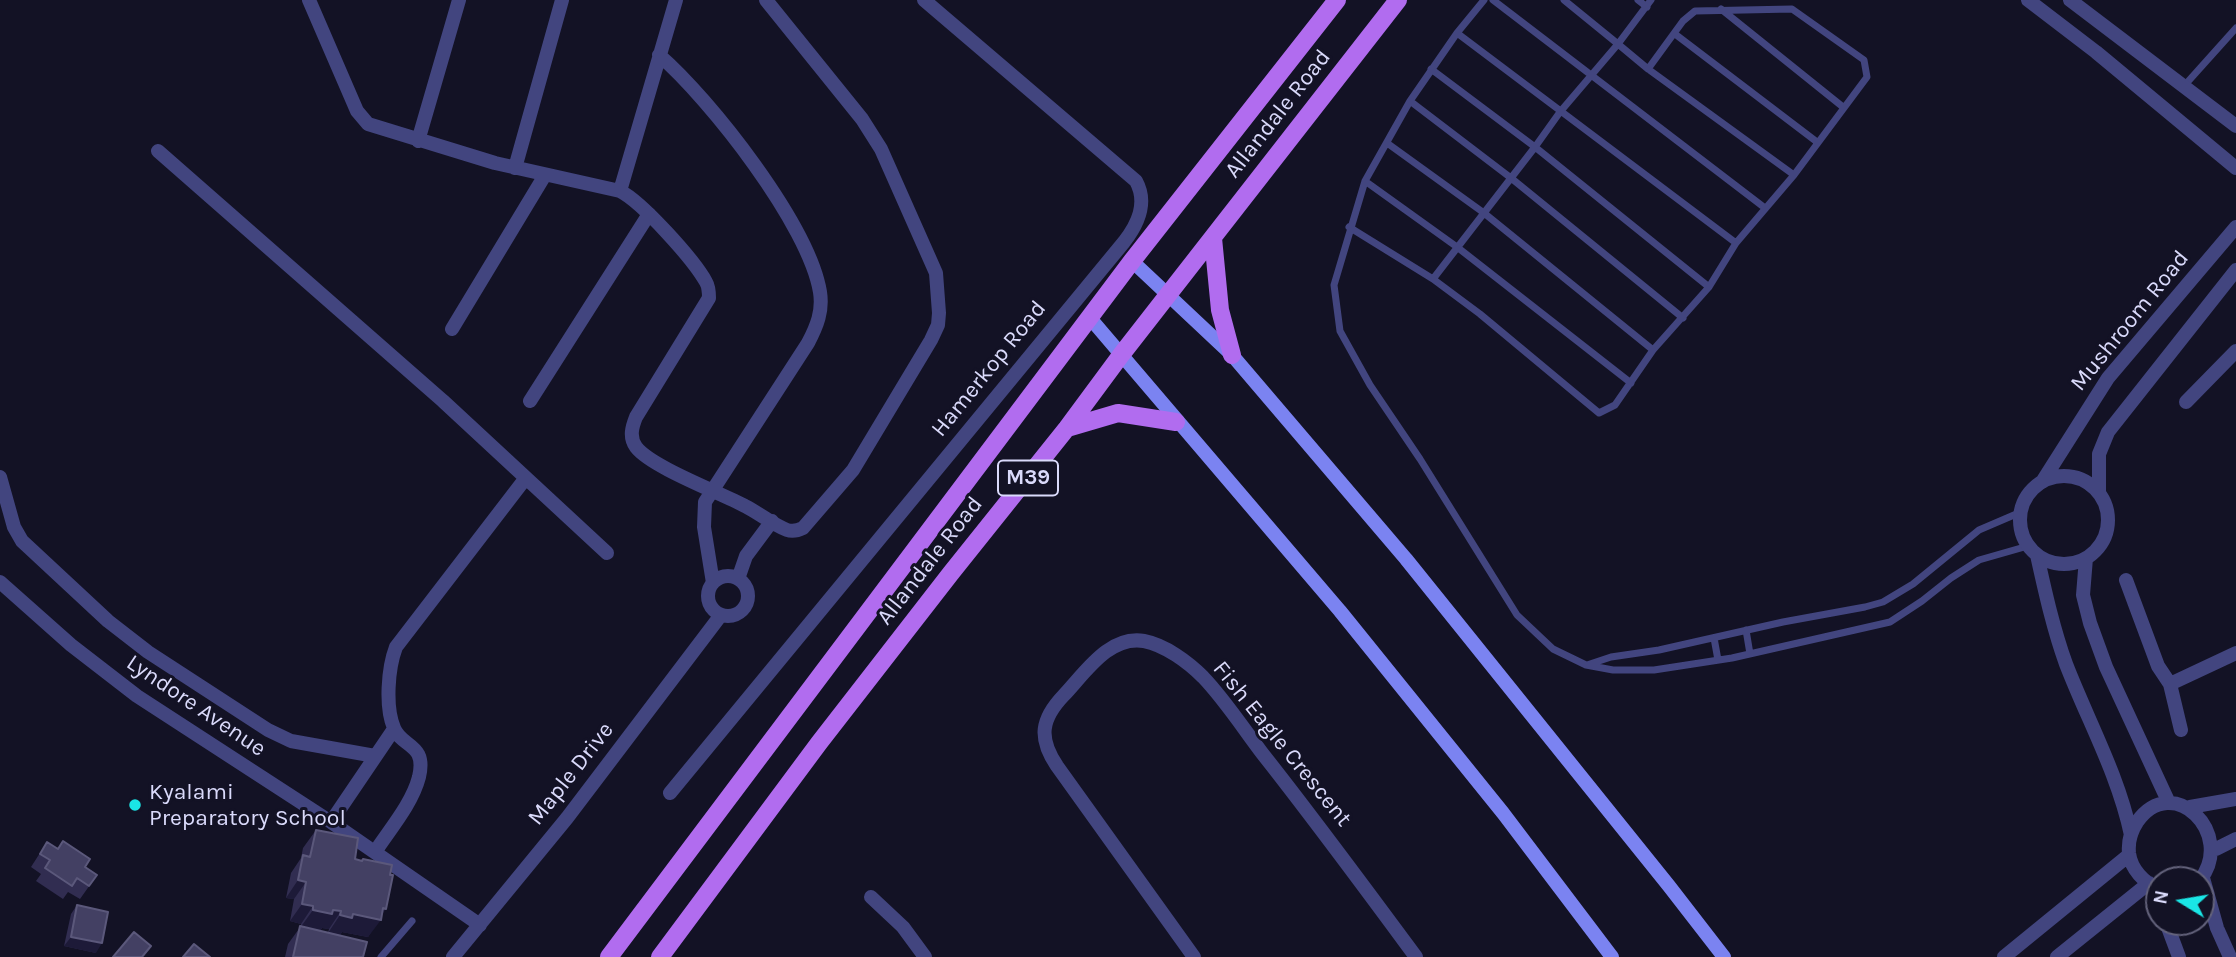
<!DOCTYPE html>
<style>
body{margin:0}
#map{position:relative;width:2236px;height:957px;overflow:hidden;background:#131225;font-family:Karla,sans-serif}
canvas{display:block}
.north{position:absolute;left:2145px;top:866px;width:70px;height:70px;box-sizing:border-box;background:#131225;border:2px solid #63627b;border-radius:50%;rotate:281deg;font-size:19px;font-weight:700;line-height:28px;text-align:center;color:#dadafb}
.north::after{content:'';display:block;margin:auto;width:24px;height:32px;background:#1ae6e6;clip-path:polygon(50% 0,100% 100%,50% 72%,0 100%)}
</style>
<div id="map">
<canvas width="2236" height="957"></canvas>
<div class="north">N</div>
</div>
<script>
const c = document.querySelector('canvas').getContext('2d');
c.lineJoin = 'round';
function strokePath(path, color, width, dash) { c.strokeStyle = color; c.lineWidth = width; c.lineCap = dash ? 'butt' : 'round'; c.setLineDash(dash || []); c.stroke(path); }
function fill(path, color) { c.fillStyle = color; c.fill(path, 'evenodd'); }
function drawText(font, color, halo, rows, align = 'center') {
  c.font = font + ' Karla,sans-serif'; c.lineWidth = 6; c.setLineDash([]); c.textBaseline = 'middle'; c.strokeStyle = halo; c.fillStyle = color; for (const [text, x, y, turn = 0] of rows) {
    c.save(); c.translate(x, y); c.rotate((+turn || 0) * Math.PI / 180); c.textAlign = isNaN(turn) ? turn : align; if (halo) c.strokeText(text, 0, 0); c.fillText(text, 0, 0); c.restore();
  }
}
strokePath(new Path2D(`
 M1484 0 1457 33 1410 101 1365 181 1334 285 1340 331 1370 385 1420 459 1517 615 1553 649 1586 665 1613 670H1654L1732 658 1890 622 1922 601 1951 578 1979 560 2028 546
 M1493 0 1765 208
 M1564 0 1618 44 1651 0
 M1638 0 1647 7
 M1721 9 1843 107
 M1457 33 1736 243
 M1675 34 1817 142
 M1431 69 1535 147 1709 287
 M2184 86 2236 28
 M1410 101 1511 178 1683 318
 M1387 143 1484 213 1653 350
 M1365 181 1457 247 1631 383
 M1349 227 1433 279 1480 314 1599 413 1615 405 1653 350 1709 287 1736 243 1794 175 1867 77 1864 60 1792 9 1695 11 1683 21 1648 69 1794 175
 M1433 279 1535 147 1560 112 1618 44 1648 69
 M1746 630 1750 654
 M1714 638 1718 660
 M1587 665 1611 657 1659 650 1783 622 1865 607 1883 602 1913 584 1979 530 2021 512
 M381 957 412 921`), '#42457f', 7);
strokePath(new Path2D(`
 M309 0 357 111 368 124 495 163 620 191C642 202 694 260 706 282 709 287 709 292 709 298L636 417C632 427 629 437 636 447 651 467 721 493 745 506 759 513 773 525 787 530 793 532 797 531 803 528L853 470 931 340 938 325 939 313 936 273 881 149 862 119 766 0
 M2028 0 2096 52 2236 168
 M2070 0 2236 126
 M659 55C710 99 809 225 820 292 823 311 817 326 808 343L705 502 704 527 713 583
 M418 141 459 0
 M158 151 443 401 607 553
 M515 168 562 0
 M620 191 676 0
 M452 329 545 175
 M530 401 649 214
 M2186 402 2236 351
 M2020 520a44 44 0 1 1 88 0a44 44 0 1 1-88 0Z
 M0 477 14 527 22 541 108 621 148 652 268 730 291 741 375 756
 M2042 482 2108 378 2236 227
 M2099 493V454L2108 432 2236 270
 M2037 555C2045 591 2053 628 2066 664 2088 721 2118 774 2131 835
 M2086 558 2083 595 2090 623 2106 667 2169 803
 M708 596a20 20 0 1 1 40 0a20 20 0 1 1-40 0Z
 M738 579 746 556 772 521
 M2126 580 2158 666 2170 684 2236 653
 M0 582 71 645 137 696 331 822 480 925
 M2170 684 2181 730
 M670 793 1124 242C1138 224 1148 203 1136 181L924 0
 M2190 807 2236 799
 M331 822 394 729
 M2216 849 2236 839
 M375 852C390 829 412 804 419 777 427 743 402 748 394 728 385 707 388 668 396 647L525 479
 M2203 878 2217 928 2230 957
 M2159 889C2144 883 2131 869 2129 853 2128 842 2131 831 2137 822 2173 771 2236 834 2200 880
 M871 897 903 927 925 957
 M2166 922 2179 957
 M453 957 567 818 721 615
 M1194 957 1057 766C1038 738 1041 719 1064 695 1085 673 1109 635 1144 641 1165 645 1188 662 1203 677 1225 700 1243 728 1262 753 1315 820 1365 888 1416 957
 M2004 957 2129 855
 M2057 957 2149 883`), '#42457f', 14);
strokePath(new Path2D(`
 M1132 261 1232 355 1406 559 1669 886 1724 957
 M1090 318 1340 611 1503 813 1612 957`), '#7b83f1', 14);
strokePath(new Path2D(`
 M1213 238 1220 310 1232 355
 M1067 428 1118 413 1176 422
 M609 957 1132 261 1337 0
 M660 957 819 743 951 573 1067 428 1121 355 1398 0`), '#b16cef', 18);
fill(new Path2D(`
 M316 830 355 859 361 861 363 859 381 916 368 937 342 932 340 935 328 933 329 929 322 928 320 931 363 957H285L288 944 301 926V924L290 921 294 899 286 898 291 873 301 858 303 848Z
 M47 842 97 875 80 899 68 892 63 899 36 881 41 874 31 867Z
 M77 905 96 953 64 946 71 914Z`), '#312d51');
fill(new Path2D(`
 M298 880 306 882 294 899 286 898Z
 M302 904 313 906 301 924 290 921Z
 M383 908 386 909 379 919 381 920 368 937 342 932 340 935 328 933 340 915Z
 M313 910H333L341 911 329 929 322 928 320 931 300 928Z
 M71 937 102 943 96 953 64 946Z`), '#1d1a38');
const building = new Path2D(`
 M316 830 358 838 355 859 362 861 363 859 392 865 390 875H393L386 909 383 908 381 920 353 914 352 918 340 915 341 911 333 910 332 914 313 910V906L302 904 306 882 298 880 303 855 310 857Z
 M63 841 90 859 85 867 97 875 89 886 77 878 72 886 45 868 50 860 40 854 47 842 58 849Z
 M77 905 108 912 102 943 71 937Z
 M300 926 367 942 363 957H293Z
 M134 932 151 946 142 957H113Z
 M194 944 210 957H183Z`);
fill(building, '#434063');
strokePath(building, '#5b587b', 2);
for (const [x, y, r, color] of [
 [135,805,7,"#1ae6e6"]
]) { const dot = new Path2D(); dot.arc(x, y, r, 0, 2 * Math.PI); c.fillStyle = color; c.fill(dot); strokePath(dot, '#131225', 2.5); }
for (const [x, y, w] of [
 [1028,478,60]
]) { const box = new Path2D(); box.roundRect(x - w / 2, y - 17.5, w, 35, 5); c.fillStyle = '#131225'; c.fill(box); strokePath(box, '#dadafb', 2); }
drawText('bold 21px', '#dadafb', null, [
 ["M39",1028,478]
]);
drawText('23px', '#dadafb', '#131225', [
 ["Allandale Road",1278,114,-52],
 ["Mushroom Road",2130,321,-51],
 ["Hamerkop Road",989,369,-51],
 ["Allandale Road",930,561,-52],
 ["Lyndore Avenue",196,706,34],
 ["Fish Eagle Crescent",1282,744,51],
 ["Maple Drive",571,774,-52]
]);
drawText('23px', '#dadafb', '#131225', [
 ["Kyalami",149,792],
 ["Preparatory School",149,818]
], 'left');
</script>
